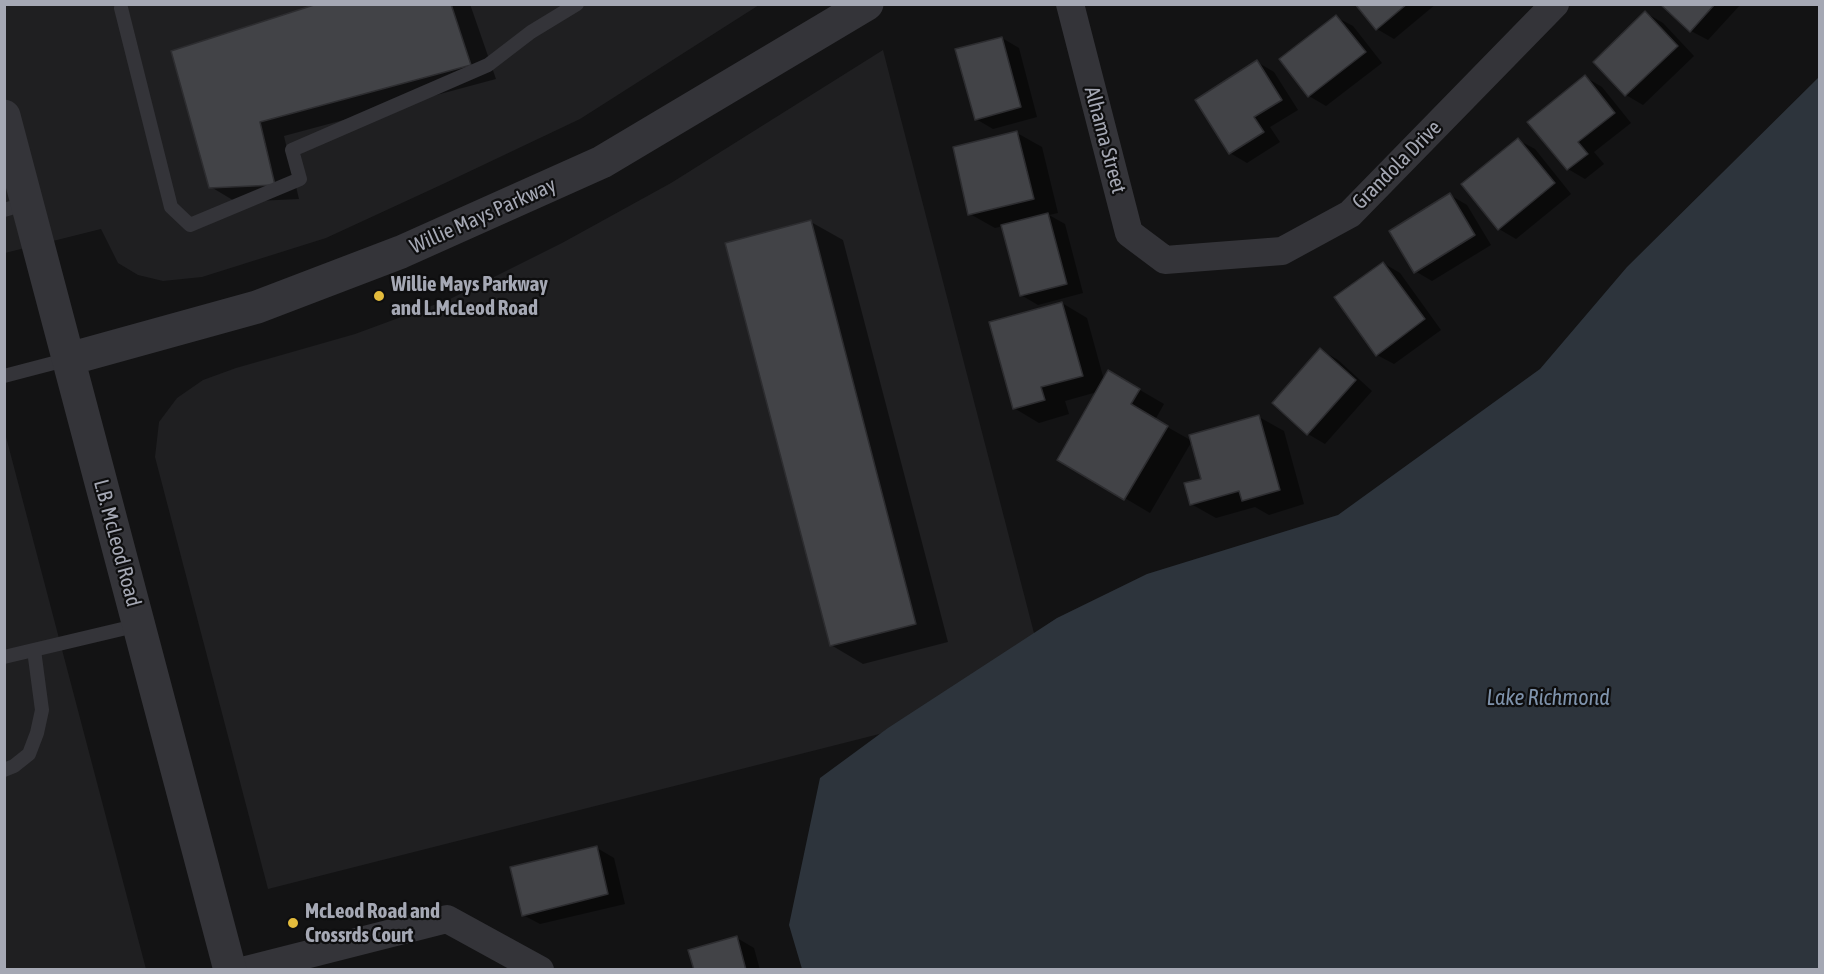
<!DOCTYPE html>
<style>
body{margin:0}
#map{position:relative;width:1824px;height:974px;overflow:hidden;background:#131314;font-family:"Asap Condensed",sans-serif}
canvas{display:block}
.frame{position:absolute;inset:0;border:6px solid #a5a8b4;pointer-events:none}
</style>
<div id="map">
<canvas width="1824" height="974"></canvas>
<div class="frame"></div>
</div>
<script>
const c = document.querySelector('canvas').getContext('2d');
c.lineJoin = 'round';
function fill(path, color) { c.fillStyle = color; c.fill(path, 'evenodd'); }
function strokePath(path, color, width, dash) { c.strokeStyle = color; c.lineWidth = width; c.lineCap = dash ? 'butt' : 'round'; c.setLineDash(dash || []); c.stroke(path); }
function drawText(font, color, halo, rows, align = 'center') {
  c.font = font + ' "Asap Condensed",sans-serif'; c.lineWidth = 4.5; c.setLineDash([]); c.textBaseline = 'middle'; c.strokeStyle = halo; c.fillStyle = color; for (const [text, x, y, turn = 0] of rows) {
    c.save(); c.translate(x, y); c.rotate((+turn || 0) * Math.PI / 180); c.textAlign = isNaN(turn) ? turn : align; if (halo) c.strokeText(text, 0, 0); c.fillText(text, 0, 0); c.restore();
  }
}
fill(new Path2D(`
 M4 5H759L580 119 443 184 326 238 202 277 163 281 138 275 118 263 101 229 5 253Z
 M883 50 1049 691 268 889 155 457 159 422 177 398 203 380 236 368 355 334 450 299 562 243 671 183Z
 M5 433 146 969H5Z`), '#1f1f21');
fill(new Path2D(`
 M1819 77V969H802L789 925 820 778 888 728 1057 618 1147 574 1338 515 1540 369 1627 267Z`), '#2d343c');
fill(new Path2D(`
 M322 4H470L496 79 284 136 299 199 236 202 211 187Z
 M1357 4H1436L1394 39 1377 29Z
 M1663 4H1741L1708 40 1691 31Z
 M1646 13 1663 23 1694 56 1643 105 1626 95 1595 62Z
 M1336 17 1353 26 1382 63 1326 106 1309 96 1281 59Z
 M1002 38 1019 48 1037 117 993 129 976 119Z
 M1257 62 1274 72 1298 110 1270 127 1280 142 1247 163 1230 153Z
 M1585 77 1602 87 1631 123 1594 152 1604 164 1585 179 1568 169 1530 122Z
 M1017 133 1042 147 1058 213 1049 215 1065 224 1083 293 1038 305 1021 295 1003 226 995 228 970 214Z
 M1518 140 1535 149 1571 194 1516 239 1499 229Z
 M1450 195 1467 205 1491 245 1432 281 1415 271Z
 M811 222 843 240 948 642 863 664 831 645Z
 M1383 263 1400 273 1441 330 1394 364 1377 355Z
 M1062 303 1087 318 1104 380 1109 372 1164 404 1155 420 1192 441 1150 513 1059 459 1097 392 1065 401 1069 414 1039 423 1014 408Z
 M1321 350 1338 360 1372 391 1325 444 1308 434 1274 403Z
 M1259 417 1284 431 1304 504 1269 515 1255 507 1216 518 1191 504 1203 480Z
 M597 848 614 858 625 904 540 924 523 915Z
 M737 938 754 948 760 970H695Z`), '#0007');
const building = new Path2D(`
 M317 4H451L471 65 260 122 275 185 209 188 171 51Z
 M1355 4H1407L1376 30Z
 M1660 4H1715L1690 32Z
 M1645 11 1678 46 1625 96 1593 62Z
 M1336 15 1366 52 1308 97 1279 59Z
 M1002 37 1021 107 975 120 955 49Z
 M1257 60 1282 100 1254 117 1264 132 1229 154 1195 100Z
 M1585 75 1615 113 1578 142 1588 154 1567 170 1527 122Z
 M1017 131 1034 199 968 215 953 147Z
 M1518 138 1555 183 1498 230 1461 184Z
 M1450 193 1475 235 1414 273 1389 231Z
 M1048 213 1067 284 1020 296 1001 225Z
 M811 220 916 624 830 646 725 243Z
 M1383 262 1425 319 1376 356 1334 297Z
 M1062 302 1083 376 1041 387 1045 400 1013 409 989 322Z
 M1320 348 1356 380 1307 435 1272 403Z
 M1108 370 1140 389 1131 404 1168 426 1124 500 1057 460Z
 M1259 415 1280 490 1242 501 1239 491 1190 505 1184 483 1201 479 1189 435Z
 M597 846 608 894 522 916 510 867Z
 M737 936 746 970H694L688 950Z`);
fill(building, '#424347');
strokePath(building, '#2d2d30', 1.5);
strokePath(new Path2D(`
 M121 8 171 207 190 225 300 179 292 150 488 65 531 32 577 4
 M4 210 28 203
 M4 376 69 359
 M4 657 139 625
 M4 770 14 766 29 754 37 733 42 710 34 650`), '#343439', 14);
strokePath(new Path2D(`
 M1070 4 1129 233 1165 260 1282 251 1350 214 1555 4
 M246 970 447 919 540 970`), '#343439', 28);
strokePath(new Path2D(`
 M4 116 230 970
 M69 359 257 307 401 252 602 162 867 4`), '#343439', 33);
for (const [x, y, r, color] of [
 [379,296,6,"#e3bb3c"],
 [293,923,6,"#e3bb3c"]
]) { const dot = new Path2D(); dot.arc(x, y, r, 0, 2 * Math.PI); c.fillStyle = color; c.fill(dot); strokePath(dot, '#0e0e0f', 2); }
drawText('21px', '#a5a8b4', '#0e0e0f', [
 ["Alhama Street",1105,140,75],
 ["Grandola Drive",1397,165,-45],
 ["Willie Mays Parkway",483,216,-24],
 ["L.B. McLeod Road",117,543,75]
]);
drawText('bold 21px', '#a5a8b4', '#0e0e0f', [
 ["Willie Mays Parkway",391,284],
 ["and L.McLeod Road",391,308],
 ["McLeod Road and",305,911],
 ["Crossrds Court",305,935]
], 'left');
drawText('italic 22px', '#7f93ac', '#0e0e0f', [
 ["Lake Richmond",1548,698]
]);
</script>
